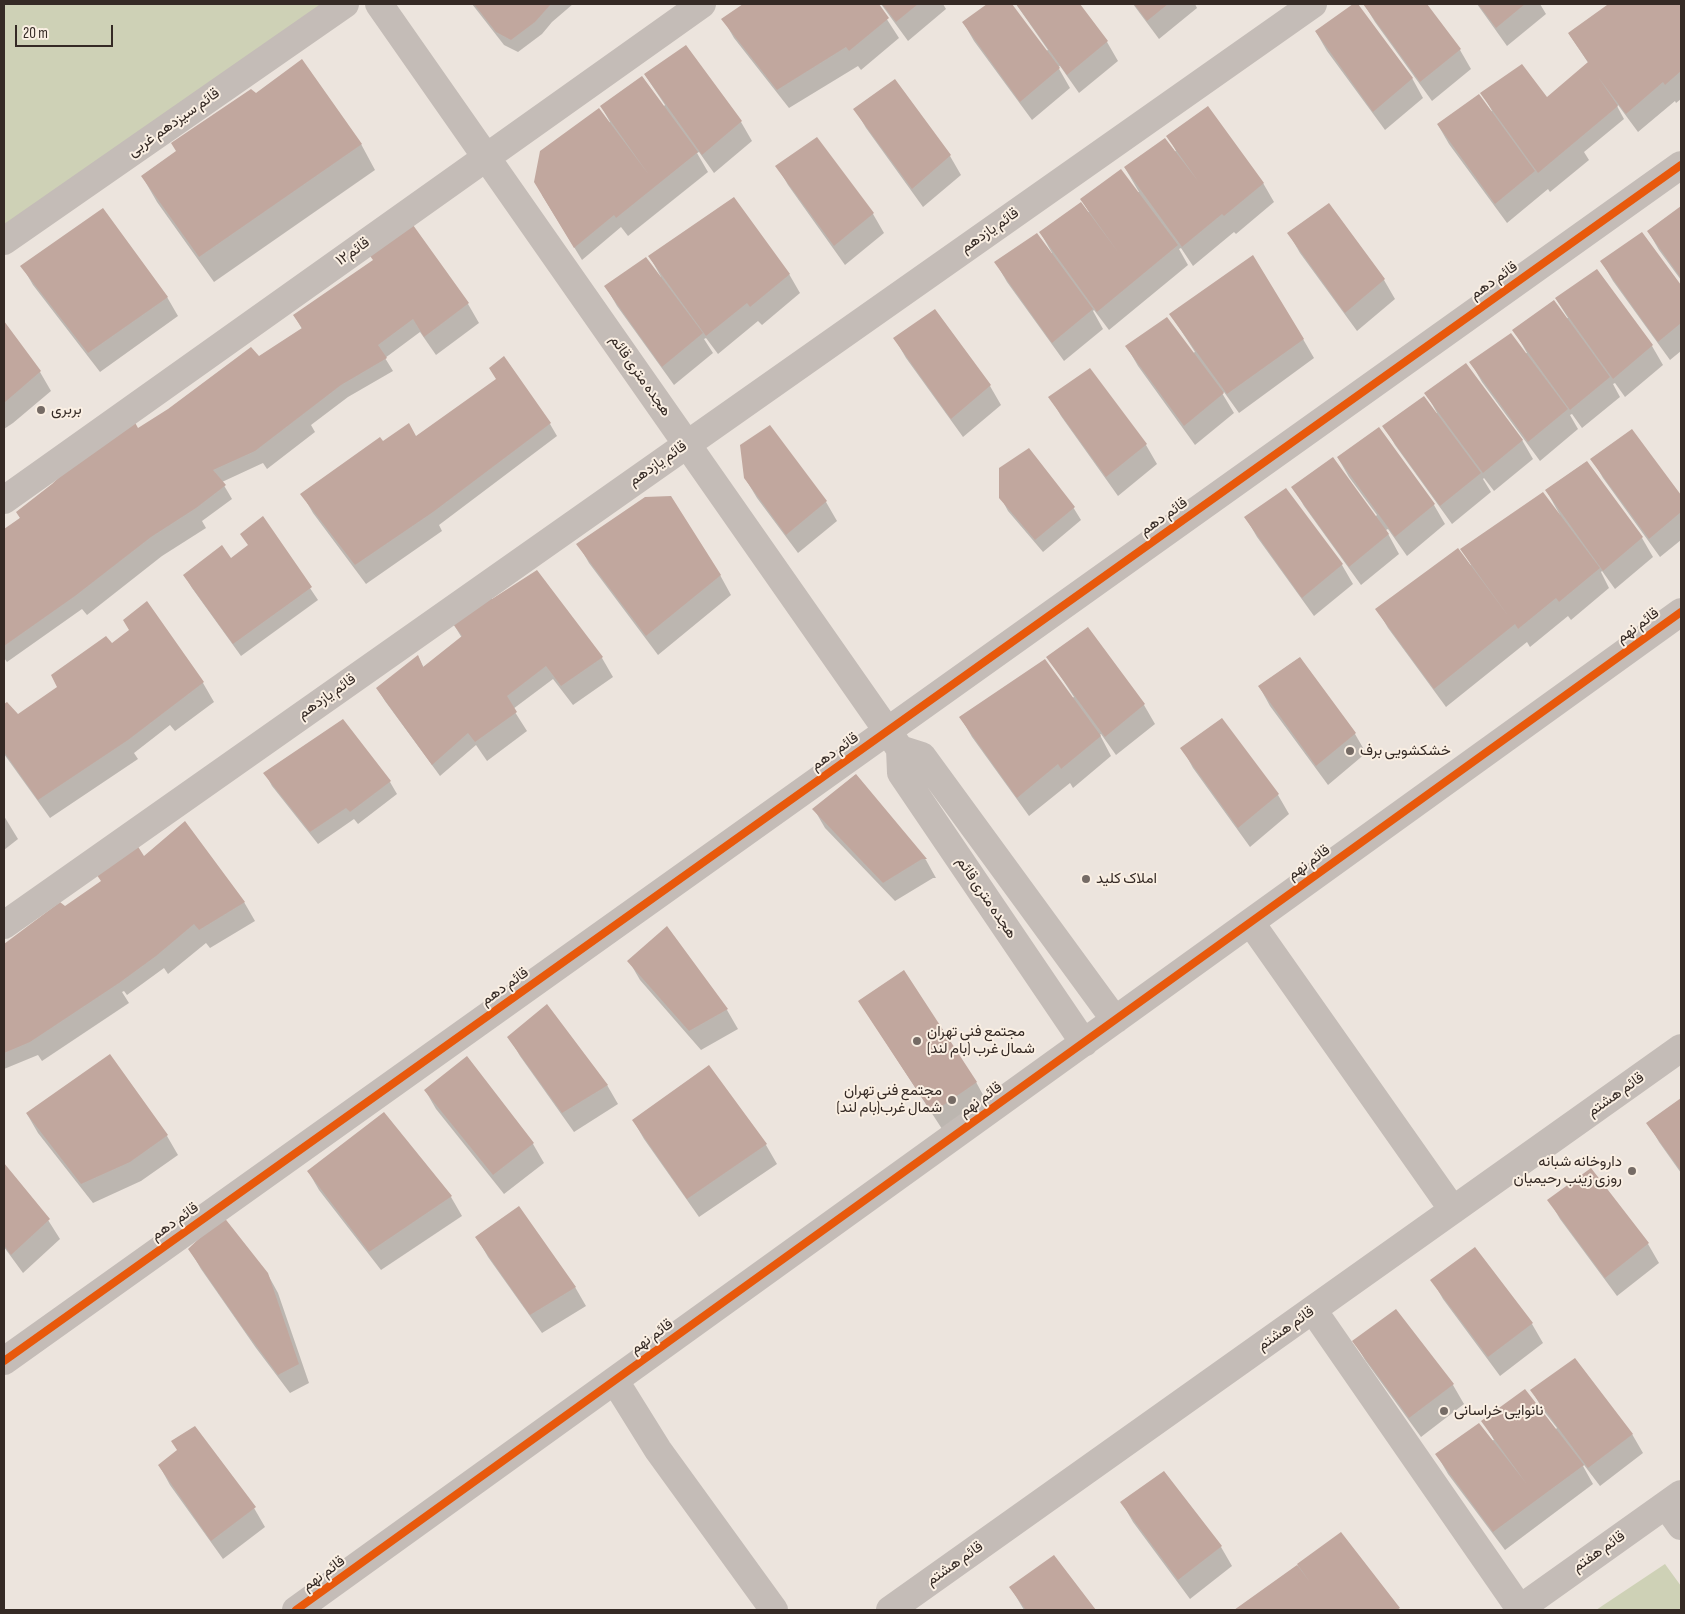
<!DOCTYPE html>
<meta charset="utf-8">
<style>
body{margin:0}
#map{position:relative;width:1685px;height:1614px;overflow:hidden;background:#ece4dd;font-family:"Sofia Sans Condensed",sans-serif}
canvas{display:block}
.frame{position:absolute;inset:0;border:5px solid #352a25;pointer-events:none}
.scale{position:absolute;left:15px;top:25px;width:98px;height:22px;box-sizing:border-box;border:2px solid #352a25;border-top:0;padding-left:6px;font-size:15px;line-height:18px;white-space:nowrap;color:#352a25;-webkit-text-stroke:4px #faefe3;paint-order:stroke}
</style>
<div id="map">
<canvas width="1685" height="1614"></canvas>
<div class="frame"></div>
<div class="scale">20 m</div>
</div>
<script>
const c = document.querySelector('canvas').getContext('2d');
c.lineJoin = 'round';
function fill(path, color) { c.fillStyle = color; c.fill(path, 'evenodd'); }
function strokePath(path, color, width, dash) { c.strokeStyle = color; c.lineWidth = width; c.lineCap = dash ? 'butt' : 'round'; c.setLineDash(dash || []); c.stroke(path); }
function drawText(font, color, halo, rows, align = 'center') {
  c.font = font + ' "Sofia Sans Condensed",Vazirmatn,sans-serif'; c.lineWidth = 4; c.setLineDash([]); c.textBaseline = 'middle'; c.strokeStyle = halo; c.fillStyle = color; for (const [text, x, y, turn = 0] of rows) {
    c.save(); c.translate(x, y); c.rotate((+turn || 0) * Math.PI / 180); c.textAlign = isNaN(turn) ? turn : align; if (halo) c.strokeText(text, 0, 0); c.fillText(text, 0, 0); c.restore();
  }
}
fill(new Path2D(`
 M4 4H345L4 241Z
 M1665 1564 1681 1586V1610H1596Z`), '#ced1b6');
fill(new Path2D(`
 M472 4H573L552 22 542 34 518 52 504 45Z
 M745 4H877L899 38 861 70 858 66 789 108 734 38 723 19Z
 M881 4H943L946 9 908 41Z
 M989 4H1011L1046 51 1048 50 1016 4H1078L1107 42 1118 61 1079 93 1060 66 1058 67 1070 88 1032 120 974 41 963 22Z
 M1133 4H1195L1197 8 1159 39Z
 M1356 4 1412 78 1423 98 1385 130 1327 51 1316 32Z
 M1364 4H1426L1460 50 1471 69 1432 101 1375 22Z
 M1477 4H1540L1546 14 1507 46Z
 M1610 4H1681V99L1676 103 1675 101 1638 132 1618 105 1617 106 1624 119 1584 152 1589 160 1550 192 1548 189 1507 223 1449 144 1438 125 1492 111 1482 93 1550 104 1589 64 1569 34Z
 M685 47 741 122 752 141 714 173 699 152 697 153 708 172 628 236 621 227 582 260 542 195 610 122 601 106 663 107 665 105 645 75Z
 M895 81 950 156 961 175 923 207 866 128 855 109Z
 M256 95 361 144 375 170 214 282 157 202 142 176Z
 M1168 136 1263 183 1274 202 1236 234 1234 232 1193 266 1181 248 1179 249 1188 265 1109 330 1094 310 1093 311 1103 329 1064 361 1007 282 996 263 1052 253 1040 232 1089 212 1081 199 1139 192 1125 168 1176 151Z
 M777 166 873 214 884 233 845 265 788 185Z
 M1328 205 1384 280 1395 299 1357 331 1300 253 1289 234Z
 M1681 207V280L1659 250 1648 231Z
 M408 220 468 304 479 323 436 355 420 332 385 358 393 371 348 397 311 425 315 432 267 469 263 463 222 482 232 499 202 521 206 528 162 556 87 615 82 609 7 662 4 658V530L138 430 262 362 302 329 294 315 374 260Z
 M1642 234 1681 287V351L1670 360 1613 281 1602 262Z
 M650 257 789 274 800 293 762 325 758 321 718 354 706 338 704 339 713 353 674 385 617 306 606 287 661 277Z
 M22 266 167 297 178 316 100 372 33 285Z
 M1596 271 1652 346 1663 365 1625 397 1615 383 1613 384 1620 397 1582 428 1572 414 1570 415 1578 429 1540 461 1482 382 1471 363 1527 353 1514 330 1568 318 1556 299Z
 M1171 315 1303 339 1314 358 1239 413 1224 392 1222 393 1234 413 1195 445 1138 366 1127 347 1193 353 1195 352Z
 M4 323 40 372 51 391 13 423 4 429Z
 M895 339 990 386 1001 405 963 437 906 358Z
 M1426 393 1522 440 1533 459 1494 491 1484 478 1483 479 1491 492 1452 524 1395 445 1384 426 1437 413Z
 M1050 397 1146 445 1157 464 1118 496 1061 416Z
 M550 424 557 436 439 525 442 531 366 584 313 513 302 494 383 443 415 437Z
 M1378 429 1434 505 1445 524 1407 556 1388 529 1386 530 1399 554 1361 585 1304 506 1293 487 1375 517 1377 515 1349 477 1338 458Z
 M1632 431 1681 497V540L1660 557 1603 478 1592 459Z
 M1586 462 1642 538 1653 557 1615 589 1602 571 1601 572 1609 588 1571 620 1568 616 1530 647 1527 642 1446 707 1388 628 1377 609 1471 565 1462 549 1560 515 1546 490Z
 M745 478 826 502 837 521 798 553 757 498Z
 M1001 498 1073 507 1081 520 1043 552 1008 511Z
 M263 518 318 600 241 656 192 588 185 576 231 560 249 546Z
 M1246 518 1342 565 1353 584 1314 616 1257 537Z
 M578 544 720 575 731 595 658 655 589 563Z
 M537 571 602 658 613 677 573 705 553 679 513 709 527 731 487 761 476 745 440 776 385 701 377 688 418 656 424 668 462 638 451 620 493 600Z
 M115 650 203 683 214 702 175 731 170 725 134 753 138 759 50 818 4 754V706L7 704 18 715Z
 M1048 657 1144 705 1155 724 1116 755 1101 734 1100 735 1111 756 1073 788 1070 783 1029 816 972 737 961 718 1072 698 1074 697Z
 M1299 658 1355 734 1366 753 1328 785 1270 706 1259 686Z
 M1222 720 1278 795 1289 814 1250 847 1193 768 1182 748Z
 M265 773 390 782 397 794 358 824 354 819 318 844 272 786Z
 M855 775 926 860 936 878H933L895 901 825 828 814 809Z
 M4 816 18 839 4 850Z
 M144 858 244 902 255 921 210 948 206 943 168 974 164 968 127 995 124 991 122 992 129 1003 42 1061 38 1055 4 1069V945L24 932 68 913Z
 M667 928 727 1010 738 1029 701 1050 640 980 629 961Z
 M859 1001 976 1082 987 1102 944 1132Z
 M509 1037 607 1085 618 1104 574 1132 520 1056Z
 M110 1056 167 1136 178 1155 141 1181 93 1203 38 1133 27 1114Z
 M467 1057 533 1144 544 1163 504 1194 436 1109 425 1090Z
 M1681 1099V1173L1659 1142 1648 1123Z
 M384 1114 451 1197 462 1216 381 1270 319 1190 308 1171Z
 M633 1120 766 1145 777 1164 699 1217 644 1139Z
 M4 1165 48 1220 60 1239 23 1273 4 1247Z
 M1591 1170 1648 1244 1659 1263 1617 1296 1560 1219 1549 1200Z
 M477 1238 575 1287 586 1306 542 1333 488 1257Z
 M190 1250 267 1273 278 1293 309 1383 290 1393 256 1348 201 1269Z
 M1432 1280 1532 1324 1543 1343 1500 1376 1443 1299Z
 M1396 1311 1453 1385 1464 1404 1421 1437 1365 1360 1354 1341Z
 M1532 1391 1632 1434 1643 1453 1600 1486 1584 1465 1583 1466 1593 1484 1505 1550 1448 1474 1437 1455 1494 1440 1483 1421 1555 1430 1557 1428 1543 1410Z
 M178 1451 254 1508 265 1527 223 1559 170 1485 159 1465Z
 M1164 1472 1221 1547 1232 1566 1190 1599 1133 1522 1122 1503Z
 M1341 1534 1400 1610H1236Z
 M1053 1557 1094 1610H1024L1011 1588Z`), '#0003');
fill(new Path2D(`
 M474 4H551L535 22 511 40 496 32Z
 M743 4H879L889 18 849 51 846 47 777 90 721 19Z
 M882 4H918L896 22Z
 M987 4H1012L1060 68 1020 102 962 22Z
 M1016 4H1080L1108 41 1067 75Z
 M1134 4H1168L1147 21Z
 M1353 4H1358L1413 78 1373 112 1315 31Z
 M1363 4H1427L1461 49 1420 82Z
 M1478 4H1525L1496 28Z
 M1606 4H1681V71L1665 85 1663 82 1626 114 1598 77 1618 106 1538 173 1480 93 1522 64 1547 97 1588 62 1568 33 1607 5Z
 M686 45 742 121 702 155 644 74Z
 M302 59 362 144 199 257 141 176 176 151 171 143 251 89 256 93Z
 M642 76 698 152 616 218 614 215 574 248 534 182 540 151 599 108 649 175 600 106Z
 M895 79 951 155 912 189 853 109Z
 M1479 94 1535 171 1495 204 1437 124Z
 M1208 106 1264 183 1224 216 1222 214 1182 247 1124 167 1165 138 1198 181 1166 136Z
 M817 137 874 213 834 246 775 166Z
 M1121 169 1178 245 1097 312 1039 232 1081 202 1118 252 1080 199Z
 M734 197 790 274 750 307 747 303 706 336 648 256Z
 M1329 203 1385 279 1345 313 1287 233Z
 M1681 206V278L1647 231Z
 M103 208 168 297 88 353 20 266Z
 M408 218 469 303 424 337 413 319 378 345 387 358 341 385 255 451 213 470 226 485 196 508 151 537 75 596 4 646V529L20 518 16 512 52 484 88 450 132 417 138 428 168 409 251 347 259 356 302 328 293 315 373 260 367 252Z
 M1642 232 1681 285V323L1658 342 1600 261Z
 M1037 233 1093 309 1052 343 994 262Z
 M1253 255 1304 339 1227 394 1169 314Z
 M646 257 703 333 662 367 604 286Z
 M1597 269 1653 345 1613 379 1555 298Z
 M1554 300 1610 377 1570 410 1512 330Z
 M935 309 991 385 951 419 893 338Z
 M1167 317 1224 393 1184 426 1125 346Z
 M4 321 41 371 4 403Z
 M1511 333 1568 409 1528 442 1469 362Z
 M504 356 551 423 433 512 355 565 300 494 380 437 383 441 409 423 416 436 496 379 489 368Z
 M1466 363 1523 440 1483 473 1424 393Z
 M1090 368 1147 444 1106 477 1048 397Z
 M1424 396 1481 473 1440 506 1382 426Z
 M770 425 827 501 786 535 744 478 740 445Z
 M1379 427 1435 504 1395 537 1337 457Z
 M1632 429 1681 495V512L1649 539 1590 459Z
 M1029 448 1075 507 1035 540 999 498V468Z
 M1333 457 1389 534 1349 567 1291 487Z
 M1587 461 1643 537 1603 571 1545 490Z
 M1286 488 1343 564 1302 598 1244 517Z
 M1543 492 1600 568 1559 602 1556 598 1518 629 1515 624 1434 689 1375 609 1458 548 1509 617 1460 549Z
 M671 496 721 575 646 636 576 544 645 497Z
 M263 516 312 587 233 644 183 575 222 545 231 558 248 545 240 534Z
 M537 570 603 657 561 686 546 666 507 696 517 712 475 742 468 733 432 765 376 688 418 655 423 667 462 636 450 620 488 598 492 599Z
 M147 601 204 682 128 740 38 800 4 752V704L7 702 18 714 57 687 51 675 106 636 112 643 129 630 123 620Z
 M1088 627 1145 704 1105 737 1046 657Z
 M1300 657 1356 733 1316 766 1258 686Z
 M1045 659 1101 736 1061 769 1058 764 1017 798 959 717Z
 M1222 718 1279 794 1238 828 1180 748Z
 M343 719 391 781 350 812 346 808 310 832 263 773Z
 M856 774 927 859H922L883 883 812 809Z
 M185 821 245 902 199 930 194 924 156 956 119 983 30 1042 4 1053V944L60 902 65 906 101 881 94 871 137 845 144 856Z
 M667 926 728 1009 689 1031 627 961Z
 M904 970 977 1082 932 1113 858 1001Z
 M547 1004 608 1085 562 1113 507 1037Z
 M110 1054 168 1135 130 1162 81 1184 26 1113Z
 M467 1056 534 1143 493 1175 424 1090Z
 M709 1065 767 1144 687 1199 632 1120Z
 M1681 1098V1171L1646 1123Z
 M384 1112 452 1196 369 1252 307 1171Z
 M4 1163 50 1219 11 1255 4 1245Z
 M1591 1168 1649 1243 1605 1278 1547 1200Z
 M519 1206 576 1287 530 1315 475 1237Z
 M223 1216 268 1273 299 1364 278 1375 243 1328 188 1249Z
 M1475 1247 1533 1323 1488 1357 1430 1280Z
 M1396 1309 1454 1384 1409 1418 1352 1341Z
 M1575 1358 1633 1434 1588 1468 1530 1390Z
 M1525 1389 1584 1465 1493 1532 1435 1454 1479 1423 1526 1483 1481 1421Z
 M195 1426 256 1507 211 1541 158 1465 177 1450 171 1441Z
 M1164 1471 1222 1546 1178 1580 1120 1502Z
 M1341 1532 1400 1608 1396 1610H1234L1297 1565 1310 1582 1297 1564Z
 M1054 1555 1096 1610H1026L1009 1587Z`), '#c1a79e');
strokePath(new Path2D(`
 M379 4 900 749 901 773 1084 1043
 M4 241 345 4
 M4 500 702 4
 M900 749 922 756 1115 1020
 M1251 923 1453 1210
 M4 925 1313 4
 M1313 1310 1520 1609
 M4 1361 1681 165
 M615 1381 658 1450 774 1610
 M1666 1505 1681 1526
 M296 1610 1681 612
 M890 1610 1681 1048
 M1518 1610 1681 1494`), '#c4bcb7', 28);
strokePath(new Path2D(`
 M4 1361 1681 165
 M296 1610 1681 612`), '#e8590c', 8);
for (const [x, y, r, color] of [
 [41,410,5,"#756b65"],
 [1350,751,5,"#756b65"],
 [1086,879,5,"#756b65"],
 [917,1041,5,"#756b65"],
 [952,1100,5,"#756b65"],
 [1632,1171,5,"#756b65"],
 [1444,1411,5,"#756b65"]
]) { const dot = new Path2D(); dot.arc(x, y, r, 0, 2 * Math.PI); c.fillStyle = color; c.fill(dot); strokePath(dot, '#faefe3', 2); }
drawText('15px', '#352a25', '#faefe3', [
 ["قائم سیزدهم غربی",174,123,-35],
 ["قائم یازدهم",990,231,-35],
 ["قائم۱۲",353,252,-35],
 ["قائم دهم",1494,281,-35],
 ["هجده متری قائم",640,376,55],
 ["قائم یازدهم",658,464,-35],
 ["قائم دهم",1164,517,-35],
 ["قائم نهم",1638,626,-36],
 ["قائم یازدهم",327,697,-35],
 ["قائم دهم",835,752,-35],
 ["قائم نهم",1309,863,-36],
 ["هجده متری قائم",986,898,56],
 ["قائم دهم",505,987,-35],
 ["قائم هشتم",1616,1095,-35],
 ["قائم نهم",981,1100,-36],
 ["قائم دهم",175,1222,-35],
 ["قائم هشتم",1286,1329,-35],
 ["قائم نهم",652,1337,-36],
 ["قائم هفتم",1599,1552,-35],
 ["قائم هشتم",955,1564,-35],
 ["قائم نهم",324,1574,-36]
]);
drawText('15px', '#352a25', '#faefe3', [
 ["بربری",51,410],
 ["خشکشویی برف",1360,751],
 ["املاک کلید",1096,879],
 ["مجتمع فنی تهران",927,1032],
 ["شمال غرب (بام لند)",927,1049],
 ["مجتمع فنی تهران",942,1091,"right"],
 ["شمال غرب(بام لند)",942,1108,"right"],
 ["داروخانه شبانه",1622,1162,"right"],
 ["روزی زینب رحیمیان",1622,1179,"right"],
 ["نانوایی خراسانی",1454,1411]
], 'left');
</script>
